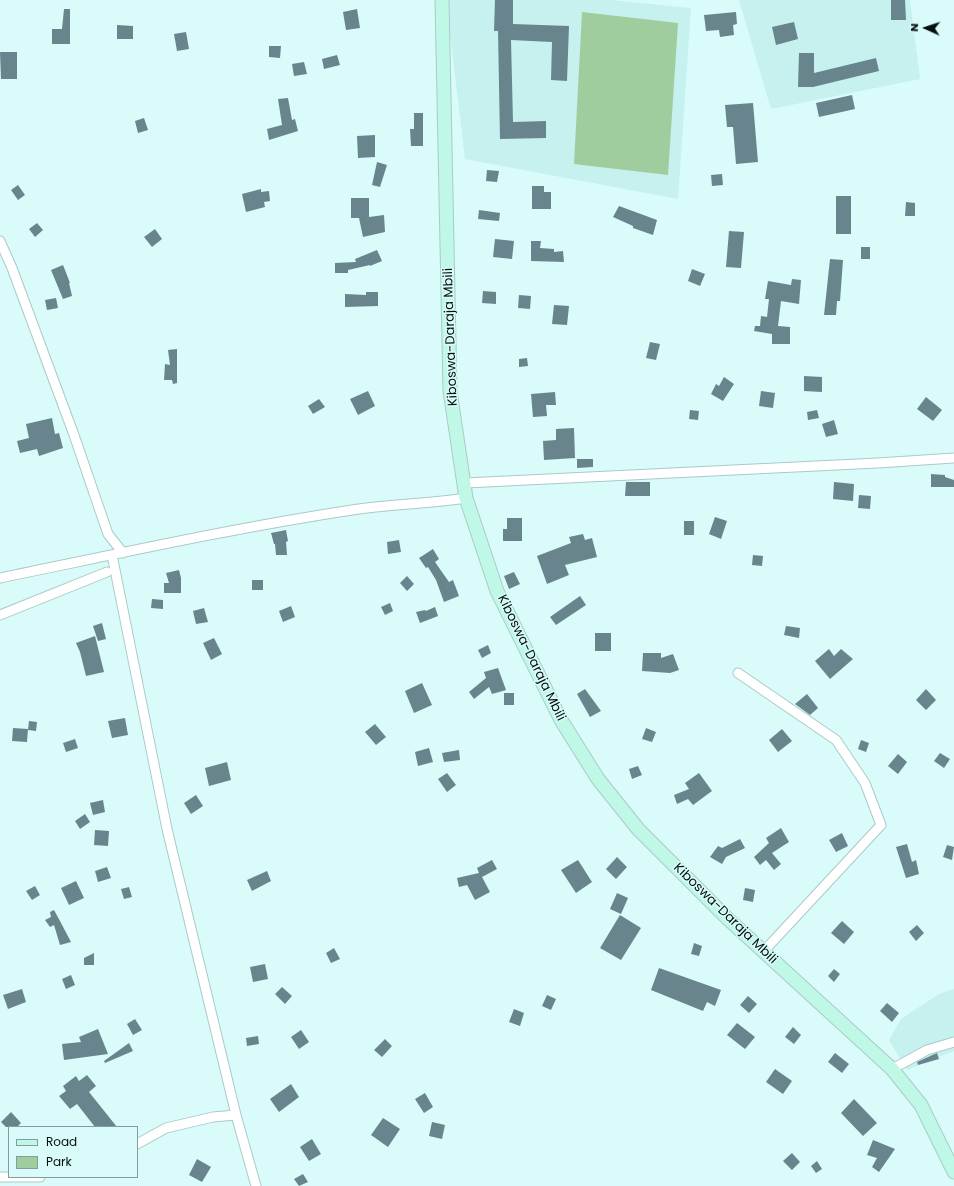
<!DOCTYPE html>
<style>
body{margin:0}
#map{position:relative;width:954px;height:1186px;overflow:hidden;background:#d9fbf9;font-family:Poppins,sans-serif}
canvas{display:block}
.legend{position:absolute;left:8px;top:1126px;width:130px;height:52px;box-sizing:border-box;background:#d9fbf9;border:1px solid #849d9b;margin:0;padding:5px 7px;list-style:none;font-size:12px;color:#040f0e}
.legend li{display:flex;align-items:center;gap:8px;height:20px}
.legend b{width:20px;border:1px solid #849d9b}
.north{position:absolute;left:906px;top:8px;width:40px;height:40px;-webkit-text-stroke:3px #d9fbf9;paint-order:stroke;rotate:273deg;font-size:11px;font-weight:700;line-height:16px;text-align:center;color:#040f0e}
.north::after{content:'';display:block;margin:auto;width:14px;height:18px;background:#040f0e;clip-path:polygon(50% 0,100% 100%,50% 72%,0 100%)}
</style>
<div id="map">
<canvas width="954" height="1186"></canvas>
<ul class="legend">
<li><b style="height:5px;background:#c0f8e8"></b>Road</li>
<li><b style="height:11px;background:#a0cd9e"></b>Park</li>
</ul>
<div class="north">N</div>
</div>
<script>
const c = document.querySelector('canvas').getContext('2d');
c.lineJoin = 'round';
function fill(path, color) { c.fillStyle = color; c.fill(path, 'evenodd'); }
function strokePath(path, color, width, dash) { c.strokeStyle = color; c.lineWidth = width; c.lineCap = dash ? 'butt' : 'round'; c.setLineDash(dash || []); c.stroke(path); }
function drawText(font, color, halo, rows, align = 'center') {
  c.font = font + ' Poppins,sans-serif'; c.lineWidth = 3; c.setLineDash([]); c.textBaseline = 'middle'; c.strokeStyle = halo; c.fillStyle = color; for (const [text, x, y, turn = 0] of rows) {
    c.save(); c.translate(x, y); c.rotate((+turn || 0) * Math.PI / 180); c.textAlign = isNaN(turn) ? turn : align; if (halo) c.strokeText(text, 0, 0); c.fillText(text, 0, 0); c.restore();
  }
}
fill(new Path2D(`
 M446 0H611L691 8 678 199 465 159Z
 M739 0H910L920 79 771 109Z
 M954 989V1051L907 1070 889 1040 901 1019 939 994Z`), '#c6f1ef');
fill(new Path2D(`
 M582 12 678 23 668 175 574 164Z`), '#a0cd9e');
fill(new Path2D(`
 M495 0H513V24L569 26 567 81 551 80 552 42 511 40 513 122 546 121V138L500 139 498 31H494Z
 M891 0H905L906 20H891Z
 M64 9H70V44H52V29H62Z
 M357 9 360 28 346 30 343 12Z
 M736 12 737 24 733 25 734 35 720 37 719 30 706 31 704 15Z
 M794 22 798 39 776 45 772 27Z
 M117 25 133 26V39H117Z
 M186 32 189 49 177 51 174 34Z
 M269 46H281L280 58 269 57Z
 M0 52H17V79H1Z
 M799 53H814V73L876 58 879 71 813 87H798Z
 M337 55 340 65 324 69 322 59Z
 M304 62 307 74 294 76 292 64Z
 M852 95 855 109 819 117 816 103Z
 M288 98 292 120 295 119 298 131 269 140 267 129 282 125 278 99Z
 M753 103 758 162 736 164 733 127H727L725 105Z
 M414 113H423V146H411L410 129H414Z
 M144 118 148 130 138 133 135 121Z
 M375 135V157L358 158 357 136Z
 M377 162 387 165 380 187 372 185Z
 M487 170 499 171 497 182 486 181Z
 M722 174 723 185 712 186 711 175Z
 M18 185 25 195 18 200 11 190Z
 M532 186H544V192H551V209H532Z
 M261 189V192L269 191 270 201 264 202 265 207 246 212 242 194Z
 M836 196H851V234H836Z
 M351 198H369V217L384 215 385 232 363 237 359 218H351Z
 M906 202 915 203V216H905Z
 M619 206 657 220 653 235 633 228V226L613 217Z
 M479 210 500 213 499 221 478 219Z
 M37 223 43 230 35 237 29 229Z
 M155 229 162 239 152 247 144 237Z
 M729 231 744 232 741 268 726 267Z
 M495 239 514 241 512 259 493 257Z
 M531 241H541L540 248 554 249V252L563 251 564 262 531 261Z
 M861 247H870V259H861Z
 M377 250 382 261 370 266V265L348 270V273H335V263L356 262 355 259Z
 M830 259 843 260 840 301H837L836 315H824Z
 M63 265 70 283H69L72 296 63 299 51 270Z
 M692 269 705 274 700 286 688 281Z
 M792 279 801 280 799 304 781 301 778 326 790 327V344H772V334L754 331 755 326H760L761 316 767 317 769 299H765L768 281 791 285Z
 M483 291 496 292V304L482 303Z
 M366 292H378V306L345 307V294L366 295Z
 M519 295 531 296 530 309 518 308Z
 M56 298 58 308 47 310 45 300Z
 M554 305 569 306 567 325 552 324Z
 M650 342 660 344 656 360 646 358Z
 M177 349V383L173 384 172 380H164L165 364 170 365 168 350Z
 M527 358 528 366 519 367V359Z
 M804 376 822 377V392L804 391Z
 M724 377 734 384 723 401 711 394 716 384 719 386Z
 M368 391 375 406 358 415 350 399Z
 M761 391 775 393 773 408 759 406Z
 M555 392 556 405H546L547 416 533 417 531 394Z
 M926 397 942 410 933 421 917 409Z
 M319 399 325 407 313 414 308 406Z
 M690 410 699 411 698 420 689 419Z
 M817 410 819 418 808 420 807 412Z
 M52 418 55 434 59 433 63 448 39 456 37 449 20 453 17 441 29 438 26 424Z
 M834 420 838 434 826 437 822 424Z
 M574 428 575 458 544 460 543 441 556 440V429Z
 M577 459H593V467L577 468Z
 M931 474 945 475V477L954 480V487H931Z
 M626 482H650V496H625Z
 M834 482 854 484 853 501 833 499Z
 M859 495 871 496 870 509 858 508Z
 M715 517 727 521 721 539 709 534Z
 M507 518H522V541H503V529H507Z
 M684 521H694V535H684Z
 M286 530 288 541 286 542 287 555H276L275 544H274L271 533Z
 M583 534 585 540 592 538 597 557 565 565 569 575 547 584 537 556 571 543 569 537Z
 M399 540 401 552 388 554 387 542Z
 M433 549 439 559 435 562 449 582 453 580 459 596 444 602 436 580 428 567 426 568 419 558Z
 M753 555 763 556 762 566 752 565Z
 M179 570 181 578V593H164V583H169L166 573Z
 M514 572 520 584 509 589 504 576Z
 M407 576 414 584 407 591 400 583Z
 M252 580H263V590H252Z
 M580 596 586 605 556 625 550 617Z
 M152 599 163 600V609L151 608Z
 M390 603 393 611 385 615 381 607Z
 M291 606 295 617 283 622 279 611Z
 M435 607 438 616 420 623 416 612 425 610 426 611Z
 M204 608 208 622 196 624 193 611Z
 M102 623 106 639 98 641 93 626Z
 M786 626 800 628 799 638 784 635Z
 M595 633H611V651H595Z
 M95 636 104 672 86 676 80 652 76 643Z
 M214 638 222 654 211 660 203 643Z
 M488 645 491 653 482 658 478 650Z
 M829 649 834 656 841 649 853 659 830 679 815 661Z
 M643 653H661V658L673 654 679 670 670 673 642 671Z
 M498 668 506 690 492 694 489 687 474 699 469 692 486 678 484 672Z
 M422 683 432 705 414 713 405 691Z
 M585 689 601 711 590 717 577 694Z
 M926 689 936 700 926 710 916 700Z
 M504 693H514V705H504Z
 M807 694 818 708 810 715 795 704Z
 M125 718 128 735 112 738 108 721Z
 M29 721 37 722 36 731 28 730Z
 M375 724 386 737 376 745 365 732Z
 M13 728 28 729 27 742 12 741Z
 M646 728 656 732 652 742 642 739Z
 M782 729 792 741 778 752 769 740Z
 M75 739 78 748 66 752 63 743Z
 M861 740 869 743 866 752 858 749Z
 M429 748 433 762 418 766 415 752Z
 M459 750 460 760 444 762 442 753Z
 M940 753 950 759 944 768 934 761Z
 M898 754 907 762 898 774 888 766Z
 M227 762 231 780 209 786 205 768Z
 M638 766 642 775 632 779 629 769Z
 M447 773 456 785 447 792 438 779Z
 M699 773 712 791 693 805 688 799 677 804 674 795 689 789 685 783Z
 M196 795 203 806 191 814 184 803Z
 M103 800 105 812 93 815 90 803Z
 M85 814 90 822 80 829 75 821Z
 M781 828 789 842 772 853 781 864 774 870 766 860 760 865 754 857 769 843 766 838Z
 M95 830 109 831 108 846 94 845Z
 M842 833 848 846 836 852 829 840Z
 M740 839 745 848 726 857 722 864 710 857 718 846 722 848Z
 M907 844 912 862 916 860 919 874 906 878 896 847Z
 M947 845 954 847 952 860 943 857Z
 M617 857 627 867 616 879 606 869Z
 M492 860 497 869 482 877 490 892 475 900 467 885 459 887 457 878 479 873 477 868Z
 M578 860 592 882 576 893 561 870Z
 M107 867 111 878 98 882 95 871Z
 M267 871 271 881 252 891 247 880Z
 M76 881 84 898 69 905 61 888Z
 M35 886 40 895 32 900 26 891Z
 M129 887 132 897 124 899 121 889Z
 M745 888 755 890 753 902 743 900Z
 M617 893 628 898 621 914 610 909Z
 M54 910 60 921 71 942 60 945 54 925 50 927 45 920 51 917 50 912Z
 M620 915 641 928 621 960 600 948Z
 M842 921 854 932 844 944 831 933Z
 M917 925 924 933 916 941 909 932Z
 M694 943 702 946 699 956 691 954Z
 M334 948 340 959 331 963 326 953Z
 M94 953V965H84V958Z
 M265 964 268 979 253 982 250 967Z
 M659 968 721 990 715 1006 707 1002 703 1011 651 990Z
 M834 969 840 974 834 982 828 976Z
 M71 975 75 985 66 989 62 979Z
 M282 987 292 996 285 1004 275 994Z
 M22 989 26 1002 8 1009 3 995Z
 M547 995 556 999 551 1010 542 1006Z
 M748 996 757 1004 749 1013 740 1005Z
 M887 1003 899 1013 892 1022 880 1011Z
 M514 1009 524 1013 520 1026 509 1022Z
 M135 1019 142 1030 133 1035 127 1024Z
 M737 1023 755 1037 745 1049 727 1035Z
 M793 1027 801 1035 794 1044 785 1037Z
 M98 1029 108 1054 64 1060 62 1044 81 1042 79 1037Z
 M301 1030 309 1042 299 1049 291 1037Z
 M258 1036 259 1044 247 1046 246 1038Z
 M385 1039 392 1046 382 1057 374 1050Z
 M129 1043 133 1051 105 1063 104 1061Z
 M835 1053 849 1064 842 1073 828 1062Z
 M937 1053 939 1059 918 1065 917 1062Z
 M775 1069 792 1081 783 1094 766 1082Z
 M87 1075 96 1086 89 1092 117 1127H95L77 1104 70 1109 59 1096 66 1091 63 1086 76 1076 79 1081Z
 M291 1084 299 1097 279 1112 270 1099Z
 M425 1093 433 1107 424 1113 415 1099Z
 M854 1099 877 1123 863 1136 841 1113Z
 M11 1112 21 1123 17 1127H6L1 1122Z
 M383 1118 400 1129 388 1147 371 1135Z
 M432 1122 445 1125 442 1139 429 1136Z
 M312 1139 321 1154 309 1161 300 1147Z
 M873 1140 895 1149 879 1172 872 1167 877 1158 867 1155Z
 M792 1153 800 1162 792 1170 783 1161Z
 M197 1159 211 1167 202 1182 189 1175Z
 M817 1161 822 1169 816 1173 811 1166Z
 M303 1174 308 1182 299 1186 294 1179Z`), '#68858d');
const minor = new Path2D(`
 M0 241 12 268 74 435 108 534 123 553
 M465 483 878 463 954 458
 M112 555 167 829 236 1115
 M0 578C117 554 234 528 352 510 390 504 428 504 466 498
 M0 615 107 572
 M738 673 836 740 865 783 881 825 763 952
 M892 1069 927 1050 954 1042
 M137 1144 166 1128 213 1117 236 1115 256 1186
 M0 1177H40`);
const secondary = new Path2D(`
 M442 0 450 391 466 498 497 591 561 720 598 779 638 829 727 918 892 1069 921 1105 954 1172`);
strokePath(minor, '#aacac8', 11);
strokePath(secondary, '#aacac8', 15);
strokePath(minor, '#fff', 9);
strokePath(secondary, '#c0f8e8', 13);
drawText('13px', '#040f0e', '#d9fbf9', [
 ["Kiboswa-Daraja Mbili",451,337,-92],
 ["Kiboswa-Daraja Mbili",531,658,64],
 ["Kiboswa-Daraja Mbili",725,914,44]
]);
</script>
